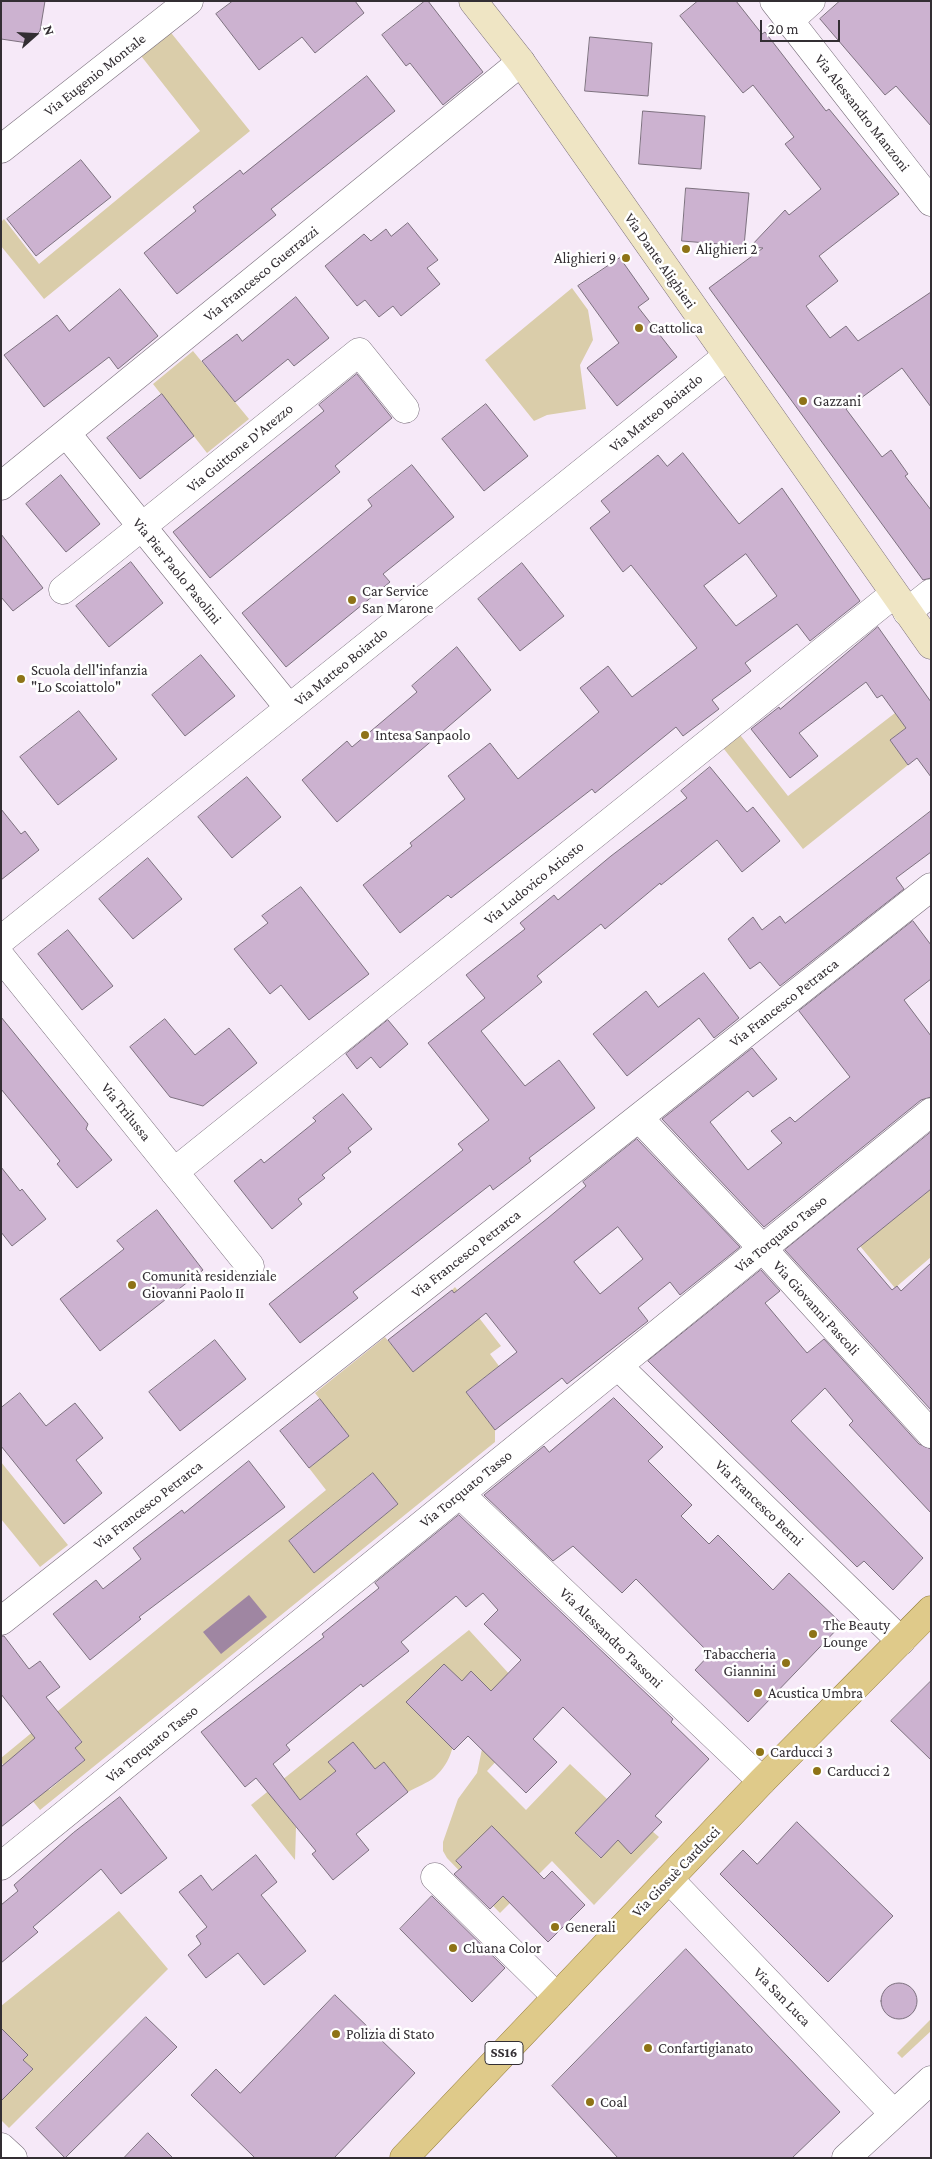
<!DOCTYPE html>
<meta charset="utf-8">
<style>
body{margin:0}
#map{position:relative;width:932px;height:2159px;overflow:hidden;background:#f6e9f8;font-family:"Crimson Pro",serif}
canvas{display:block}
.frame{position:absolute;inset:0;border:2px solid #332e33;pointer-events:none}
.north{position:absolute;left:10px;top:10px;width:50px;height:50px;-webkit-text-stroke:4px #fff;paint-order:stroke;rotate:71deg;font-size:14px;font-weight:700;line-height:20px;text-align:center;color:#332e33}
.north::after{content:'';display:block;margin:auto;width:18px;height:22px;background:#332e33;clip-path:polygon(50% 0,100% 100%,50% 72%,0 100%)}
.scale{position:absolute;left:760px;top:20px;width:80px;height:22px;box-sizing:border-box;border:2px solid #332e33;border-top:0;padding-left:6px;font-size:15px;line-height:18px;white-space:nowrap;color:#332e33;-webkit-text-stroke:4px #fff;paint-order:stroke}
</style>
<div id="map">
<canvas width="932" height="2159"></canvas>
<div class="frame"></div>
<div class="north">N</div>
<div class="scale">20 m</div>
</div>
<script>
const c = document.querySelector('canvas').getContext('2d');
c.lineJoin = 'round';
function fill(path, color) { c.fillStyle = color; c.fill(path, 'evenodd'); }
function strokePath(path, color, width, dash) { c.strokeStyle = color; c.lineWidth = width; c.lineCap = dash ? 'butt' : 'round'; c.setLineDash(dash || []); c.stroke(path); }
function drawText(font, color, halo, rows, align = 'center') {
  c.font = font + ' "Crimson Pro",serif'; c.lineWidth = 5; c.setLineDash([]); c.textBaseline = 'middle'; c.strokeStyle = halo; c.fillStyle = color; for (const [text, x, y, turn = 0] of rows) {
    c.save(); c.translate(x, y); c.rotate((+turn || 0) * Math.PI / 180); c.textAlign = isNaN(turn) ? turn : align; if (halo) c.strokeText(text, 0, 0); c.fillText(text, 0, 0); c.restore();
  }
}
fill(new Path2D(`
 M168 29 250 131 44 299 1 246V222L4 219 39 264 200 131 138 52Z
 M572 288 588 310 593 340 580 365 586 409 547 415 534 421 485 360Z
 M193 351 249 419 207 453 153 384Z
 M895 713 906 728 890 740 908 765 803 849 720 744 737 731 788 796Z
 M931 1189V1257L895 1288 860 1246Z
 M455 1287 501 1346 490 1354 499 1366 466 1392 495 1430V1442L40 1810 1 1762V1758L326 1490 309 1468 349 1436 315 1393 385 1337 413 1371 474 1318 452 1290ZM372 1473 398 1504 314 1573 289 1541ZM61 1716 82 1741 75 1748 85 1760 49 1790 18 1753Z
 M1 1462 68 1545 40 1567 1 1519Z
 M469 1630 543 1711 487 1771 526 1810 570 1764 607 1799 575 1833 600 1858 618 1840 631 1853 652 1831 659 1837 594 1905 552 1861 500 1913 447 1858 443 1851V1842L458 1799 477 1773 495 1687 491 1691 472 1672C446 1694 470 1746 435 1777 428 1783 416 1787 408 1792L384 1762 375 1769 328 1762 336 1771 300 1800 292 1789 276 1802 296 1827 295 1860 251 1805ZM492 1827 496 1902 456 1861Z
 M119 1911 168 1969 9 2128 1 2120V2101L33 2069 23 2060 28 2055 1 2028V2006Z
 M931 2019V2031L902 2058 897 2053Z`), '#dacdaa');
fill(new Path2D(`
 M249 1595 267 1617 221 1654 203 1632Z`), '#9f86a2');
const building = new Path2D(`
 M1 1H45L40 31 28 43 1 39Z
 M233 1H355L364 13 315 53 302 37 259 70 216 14Z
 M425 1H428L483 72 443 105 410 63 406 66 382 35Z
 M698 1H736L762 34 765 32 826 111 829 109 899 194 819 256 838 281 806 306 830 338 846 326 858 341 931 292V407L902 368 846 409 882 457 891 450 908 474 905 476 931 510V578L923 580 709 288 763 248 750 247 785 210 789 215 821 189 785 144 794 137 753 85 743 93 680 16Z
 M840 1H931V126L896 86 885 95 820 19Z
 M590 37 652 43 648 96 585 91Z
 M367 76 395 111 271 209 276 215 177 294 144 253 196 211 193 207 240 170 243 174Z
 M643 111 705 116 701 169 639 164Z
 M81 160 111 197 36 256 7 219Z
 M686 188 749 193 744 246 682 241Z
 M408 223 438 260 427 268 440 284 401 316 393 306 379 317 365 300 357 306 325 266 364 234 371 241 386 229 391 236Z
 M620 258 649 299 638 307 677 357 617 406 587 368 619 343 578 286Z
 M120 289 158 336 118 369 109 357 44 407 4 355 57 315 69 331Z
 M296 297 329 338 294 366 288 359 235 402 202 361 237 334 242 341Z
 M357 374 392 418 335 466 340 472 210 578 173 532 324 411 319 405Z
 M162 394 194 436 140 479 107 438Z
 M486 404 528 456 484 491 442 439Z
 M683 453 739 524 782 488 860 601 810 641 797 624 745 663 751 671 712 700 719 709 683 736 676 727 595 793 592 789 451 898 448 895 400 933 363 885 412 846 410 843 465 799 448 776 490 743 518 779 599 712 580 688 608 666 632 697 697 648 631 565 623 572 590 528 610 512 601 501 658 455 667 466ZM746 554 777 596 736 626 704 586Z
 M412 465 454 517 383 574 390 582 286 667 242 613 372 506 368 500Z
 M61 475 100 524 66 552 26 504Z
 M1 534 43 588 13 611 1 597Z
 M131 562 163 603 109 647 76 606Z
 M522 563 564 616 520 651 478 599Z
 M878 627 931 702V777L917 758 908 765 890 740 906 728 882 695 877 698 866 682 799 733 818 756 790 778 751 729 779 707 780 709Z
 M457 647 491 690 337 822 302 780 347 741 352 747 384 720 417 692 412 686Z
 M201 655 235 696 185 736 152 695Z
 M79 711 117 759 58 805 20 757Z
 M710 767 747 812 753 807 780 841 742 872 717 840 661 885 660 883 605 929 601 924 537 976 542 982 481 1031 525 1086 559 1060 595 1108 529 1158 531 1161 493 1190 490 1185 353 1292 358 1298 300 1343 269 1304 463 1150 458 1144 489 1120 428 1043 485 998 466 975 525 929 520 923 554 895 558 900 611 856 687 798 681 791Z
 M247 777 281 817 232 858 198 817Z
 M1 809 21 834 25 831 39 850 1 880Z
 M931 811V852L896 878 904 889 780 986 760 962 750 969 728 939 753 917 762 930 780 916 785 923Z
 M148 858 182 899 133 939 99 899Z
 M301 887 369 974 309 1020 281 985 270 994 234 949 268 923 262 916Z
 M913 921 931 945V979L904 1000 931 1036V1097L921 1100 764 1227 662 1119 752 1048 777 1079 753 1097 748 1091 710 1122 748 1170 782 1143 771 1131 790 1117 795 1122 850 1077 799 1011Z
 M68 930 113 986 82 1010 38 954Z
 M704 973 739 1018 714 1038 699 1018 627 1076 593 1034 646 991 658 1007Z
 M1 1017 88 1124 86 1129 112 1160 77 1188 57 1164 60 1161 1 1089Z
 M165 1019 195 1055 229 1028 257 1063 203 1106 170 1097 130 1047Z
 M388 1020 408 1044 380 1068 371 1057 357 1069 346 1054Z
 M343 1094 372 1129 348 1148 351 1152 322 1175 325 1178 298 1199 302 1204 272 1229 234 1181 261 1159 264 1163 316 1121 313 1118Z
 M931 1132V1189L857 1249 892 1290 897 1286 901 1291 931 1263V1410L785 1250Z
 M637 1139 740 1247 680 1295 670 1282 638 1308 648 1321 567 1384 562 1378 495 1430 466 1392 517 1352 486 1313 413 1372 388 1340 452 1290 454 1293 548 1218 586 1186 583 1182ZM618 1227 643 1259 600 1294 574 1262Z
 M1 1167 20 1191 22 1189 46 1219 12 1246 1 1232Z
 M157 1210 203 1270 100 1351 60 1299 124 1249 117 1241Z
 M761 1270 780 1291 765 1303 807 1353 824 1339 919 1444 931 1449V1513L849 1425 853 1421 825 1388 791 1421 923 1558 893 1590 864 1561 857 1567 648 1361Z
 M215 1340 246 1379 180 1431 149 1392Z
 M20 1393 46 1426 75 1403 103 1438 76 1460 102 1493 64 1524 1 1446V1408Z
 M614 1398 663 1447 648 1461 692 1505 681 1516 709 1544 718 1535 773 1590 789 1573 842 1624 748 1722 695 1670 710 1654 636 1579 622 1593 573 1546 553 1561 484 1495 544 1446 549 1452Z
 M320 1399 349 1436 309 1468 280 1431Z
 M249 1461 285 1507 139 1617 141 1619 90 1660 53 1614 96 1580 103 1589 141 1559 133 1548 182 1510 184 1513Z
 M373 1473 398 1504 314 1573 289 1541Z
 M459 1515 673 1719 671 1722 709 1759 655 1816 662 1822 631 1854 618 1840 601 1858 575 1833 631 1774 563 1707 533 1739 557 1762 526 1793 468 1736 454 1750 406 1702 444 1664 462 1681 471 1671 491 1691 521 1660 484 1624 498 1610 483 1593 466 1607 456 1596 401 1642 409 1651 363 1687 361 1684 286 1745 290 1750 273 1764 300 1800 336 1771 328 1762 353 1742 375 1769 384 1762 408 1792 356 1834 369 1850 333 1880 312 1854 316 1851 256 1778 245 1787 201 1732 324 1637 322 1634 379 1588 375 1583Z
 M1 1636H4L29 1669 40 1661 60 1687 46 1697 82 1742 75 1748 85 1760 1 1827V1767L35 1738 1 1694Z
 M931 1681V1760L891 1721Z
 M120 1797 167 1858 121 1894 101 1869 33 1927 38 1932 1 1963V1905L18 1891 14 1885 73 1833Z
 M797 1822 893 1916 828 1982 720 1874 743 1850 757 1864Z
 M492 1826 544 1879 552 1871 585 1905 548 1942 503 1896 490 1909 454 1874 462 1867 456 1861Z
 M256 1855 277 1882 261 1895 306 1951 264 1985 238 1953 206 1978 188 1955 201 1944 196 1936 207 1927 179 1892 201 1875 212 1890Z
 M432 1896 505 1968 472 2002 400 1929Z
 M686 1949 840 2112 792 2158H618L552 2086Z
 M881 2001a18 18 0 1 1 36 0a18 18 0 1 1-36 0Z
 M335 1995 415 2073 334 2158H255L191 2095 216 2069 240 2093Z
 M146 2017 177 2047 65 2158 36 2128Z
 M1 2028 28 2055 23 2060 33 2069 1 2101Z
 M148 2133 173 2158H124Z`);
fill(building, '#ccb2d0');
strokePath(building, '#7d717f', 1);
const minor = new Path2D(`
 M774 1 931 202
 M790 20 811 1
 M1 149 189 1
 M66 433 289 708
 M1 486 521 62
 M63 590 359 352 405 409
 M907 612 931 593
 M1 940 727 356
 M1 957 250 1266
 M639 1118 763 1249 931 1434
 M174 1172 894 594
 M618 1366 901 1641
 M460 1494 762 1781
 M1 1621 931 887
 M1 1866 931 1112
 M435 1877 557 1997
 M669 1879 894 2114
 M1 2147 13 2158
 M846 2158 931 2080`);
const secondary = new Path2D(`
 M473 1 521 62 931 645`);
const primary = new Path2D(`
 M404 2158 762 1781 931 1610`);
strokePath(minor, '#796e7b', 29);
strokePath(secondary, '#796e7b', 29);
strokePath(primary, '#947d39', 29);
strokePath(minor, '#fff', 28);
strokePath(secondary, '#efe5c4', 28);
strokePath(primary, '#dfca8a', 28);
for (const [x, y, r, color] of [
 [686,249,5,"#8e7317"],
 [626,258,5,"#8e7317"],
 [639,328,5,"#8e7317"],
 [803,401,5,"#8e7317"],
 [352,600,5,"#8e7317"],
 [21,679,5,"#8e7317"],
 [365,735,5,"#8e7317"],
 [132,1285,5,"#8e7317"],
 [813,1634,5,"#8e7317"],
 [786,1663,5,"#8e7317"],
 [758,1693,5,"#8e7317"],
 [760,1752,5,"#8e7317"],
 [817,1771,5,"#8e7317"],
 [555,1927,5,"#8e7317"],
 [453,1948,5,"#8e7317"],
 [336,2034,5,"#8e7317"],
 [648,2048,5,"#8e7317"],
 [590,2102,5,"#8e7317"]
]) { const dot = new Path2D(); dot.arc(x, y, r, 0, 2 * Math.PI); c.fillStyle = color; c.fill(dot); strokePath(dot, '#fff', 2); }
for (const [x, y, w] of [
 [504,2053,38]
]) { const box = new Path2D(); box.roundRect(x - w / 2, y - 11.5, w, 23, 4); c.fillStyle = '#fff'; c.fill(box); strokePath(box, '#332e33', 1); }
drawText('bold 14px', '#332e33', null, [
 ["SS16",504,2053]
]);
drawText('15px', '#332e33', '#fff', [
 ["Via Eugenio Montale",95,75,-38],
 ["Via Alessandro Manzoni",862,113,52],
 ["Via Dante Alighieri",660,261,55],
 ["Via Francesco Guerrazzi",261,274,-39],
 ["Via Matteo Boiardo",656,413,-39],
 ["Via Guittone D'Arezzo",240,448,-39],
 ["Via Pier Paolo Pasolini",177,571,51],
 ["Via Matteo Boiardo",341,667,-39],
 ["Via Ludovico Ariosto",534,883,-39],
 ["Via Francesco Petrarca",784,1003,-38],
 ["Via Trilussa",126,1112,51],
 ["Via Torquato Tasso",781,1234,-39],
 ["Via Francesco Petrarca",466,1254,-38],
 ["Via Giovanni Pascoli",816,1308,48],
 ["Via Torquato Tasso",466,1489,-39],
 ["Via Francesco Berni",759,1503,44],
 ["Via Francesco Petrarca",148,1505,-38],
 ["Via Alessandro Tassoni",611,1638,44],
 ["Via Torquato Tasso",152,1744,-39],
 ["Via Giosuè Carducci",676,1872,-46],
 ["Via San Luca",782,1997,46]
]);
drawText('15px', '#332e33', '#fff', [
 ["Alighieri 2",696,249],
 ["Alighieri 9",616,258,"right"],
 ["Cattolica",649,328],
 ["Gazzani",813,401],
 ["Car Service",362,591],
 ["San Marone",362,608],
 ["Scuola dell'infanzia",31,670],
 ["\"Lo Scoiattolo\"",31,687],
 ["Intesa Sanpaolo",375,735],
 ["Comunità residenziale",142,1276],
 ["Giovanni Paolo II",142,1293],
 ["The Beauty",823,1625],
 ["Lounge",823,1642],
 ["Tabaccheria",776,1654,"right"],
 ["Giannini",776,1671,"right"],
 ["Acustica Umbra",768,1693],
 ["Carducci 3",770,1752],
 ["Carducci 2",827,1771],
 ["Generali",565,1927],
 ["Cluana Color",463,1948],
 ["Polizia di Stato",346,2034],
 ["Confartigianato",658,2048],
 ["Coal",600,2102]
], 'left');
</script>
